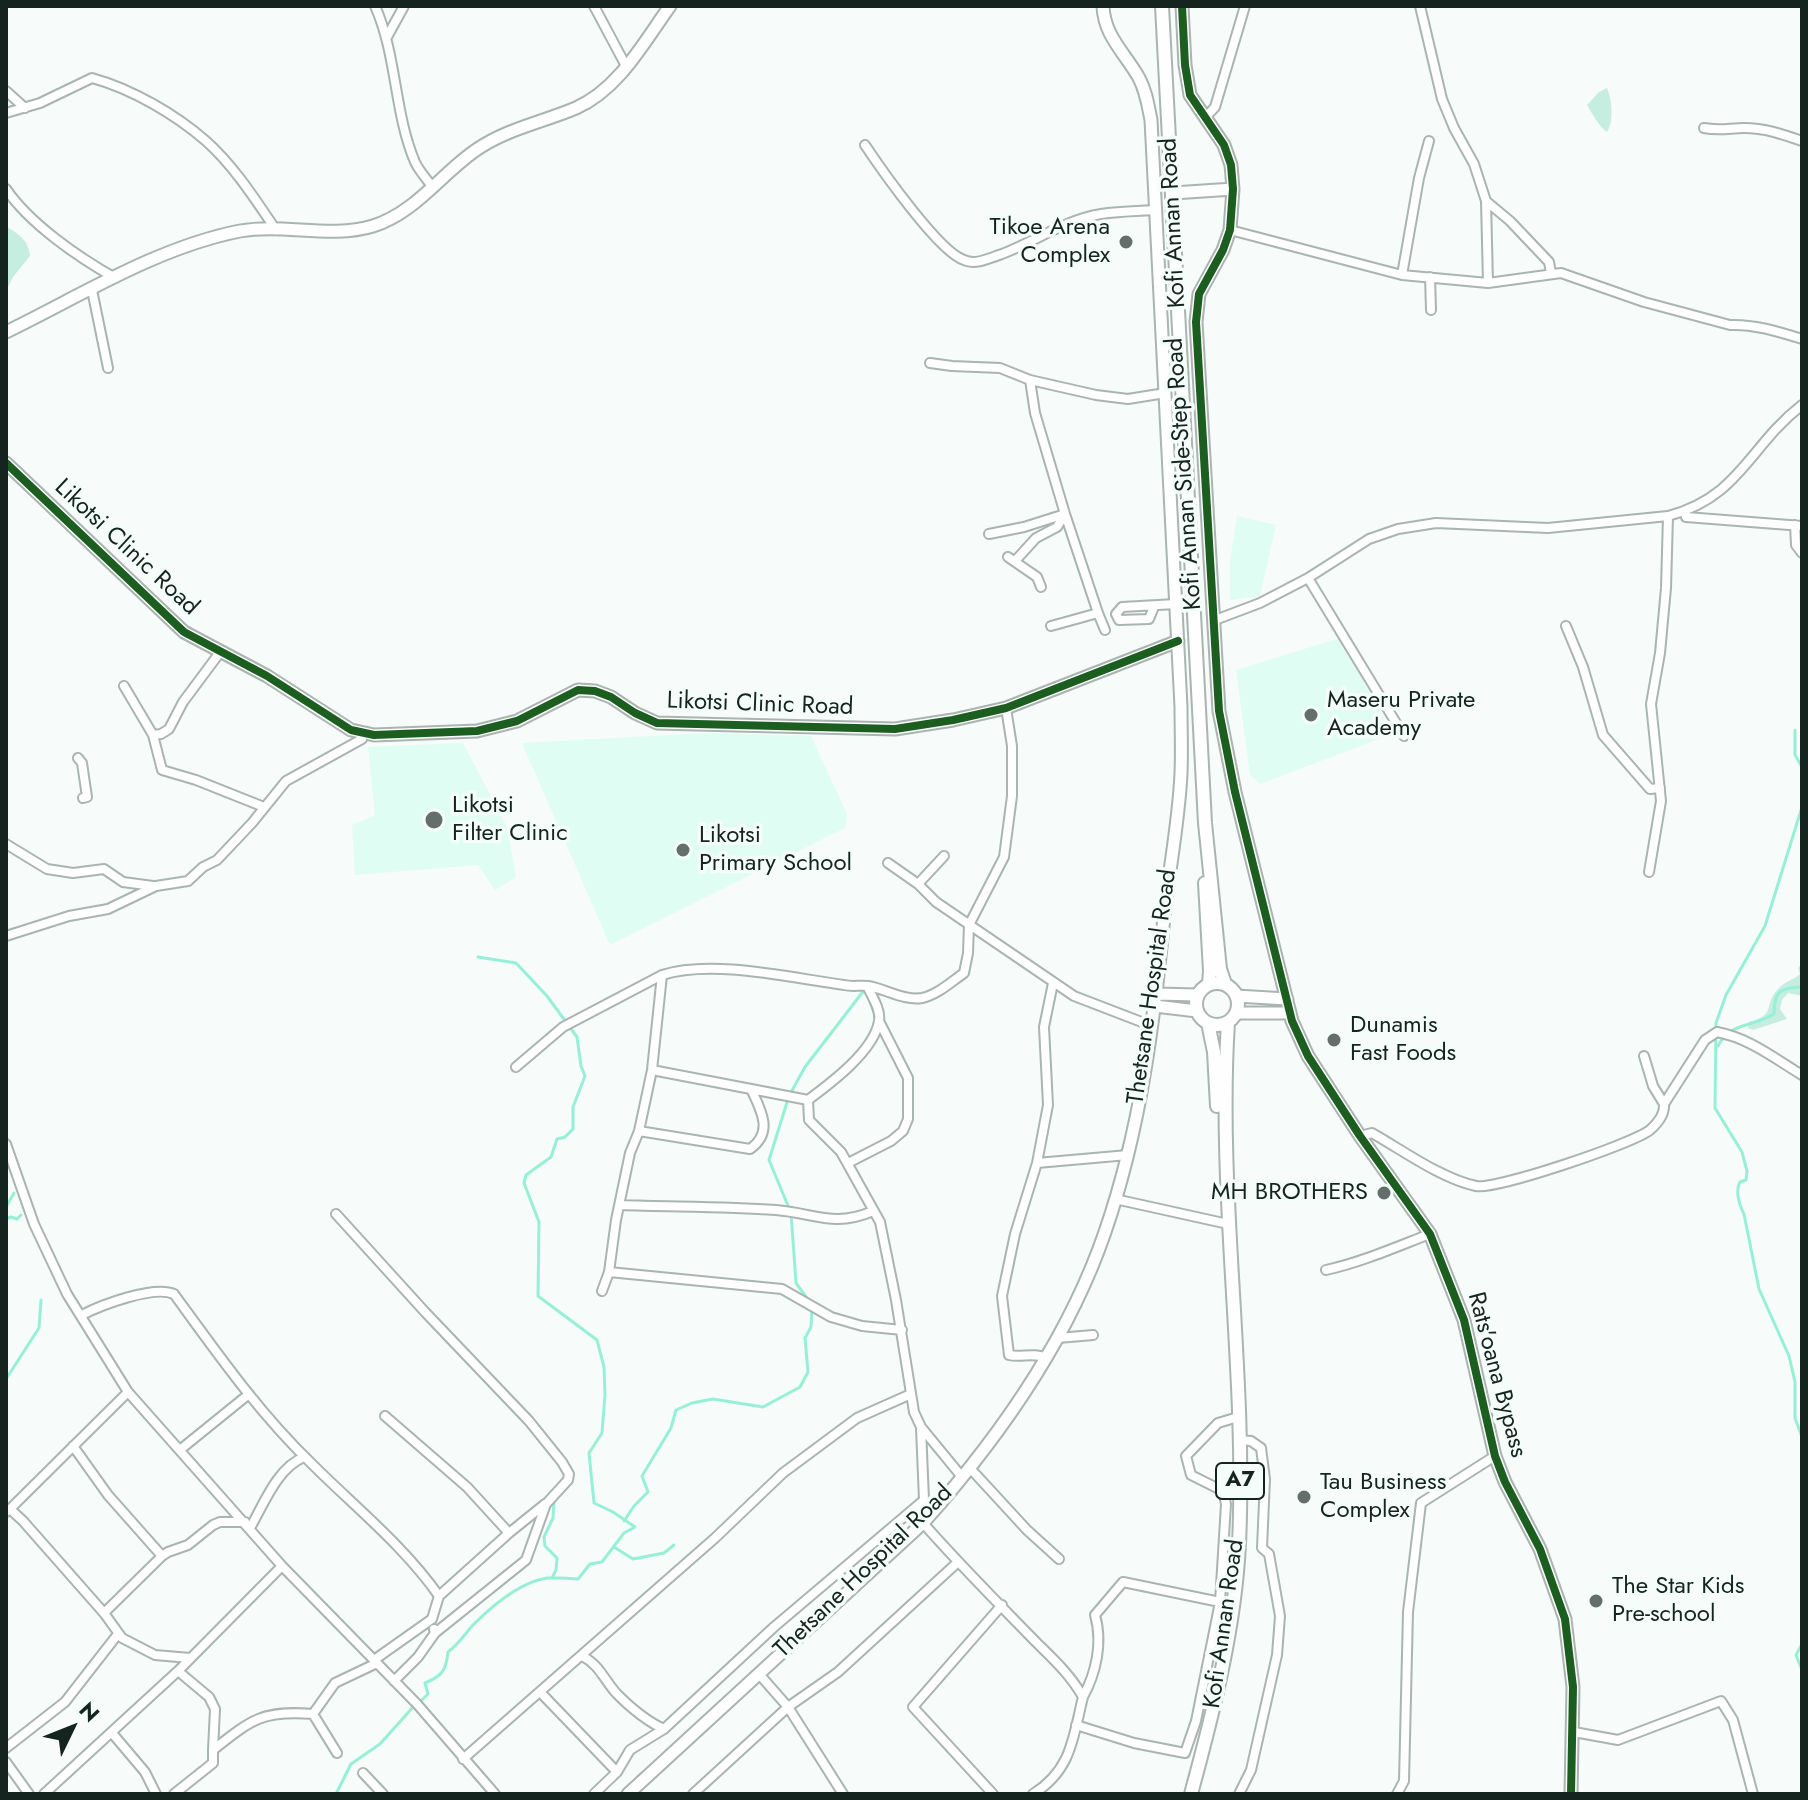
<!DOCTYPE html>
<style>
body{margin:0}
#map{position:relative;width:1808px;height:1800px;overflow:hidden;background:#f7fbf9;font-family:Jost,sans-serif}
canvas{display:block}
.frame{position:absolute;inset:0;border:8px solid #15241f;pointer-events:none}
.north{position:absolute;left:32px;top:1688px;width:80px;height:80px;-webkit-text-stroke:6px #f5fdfa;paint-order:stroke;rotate:47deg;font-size:22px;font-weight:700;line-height:32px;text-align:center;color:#15241f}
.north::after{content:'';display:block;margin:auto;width:28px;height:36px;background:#15241f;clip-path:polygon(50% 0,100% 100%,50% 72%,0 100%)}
</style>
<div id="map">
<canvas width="1808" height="1800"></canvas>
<div class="frame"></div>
<div class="north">N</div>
</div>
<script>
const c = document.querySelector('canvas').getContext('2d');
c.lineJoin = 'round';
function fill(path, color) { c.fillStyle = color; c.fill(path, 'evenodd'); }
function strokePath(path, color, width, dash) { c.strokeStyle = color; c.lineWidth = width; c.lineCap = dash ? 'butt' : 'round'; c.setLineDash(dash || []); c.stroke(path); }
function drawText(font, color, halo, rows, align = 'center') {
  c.font = font + ' Jost,sans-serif'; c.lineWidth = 7; c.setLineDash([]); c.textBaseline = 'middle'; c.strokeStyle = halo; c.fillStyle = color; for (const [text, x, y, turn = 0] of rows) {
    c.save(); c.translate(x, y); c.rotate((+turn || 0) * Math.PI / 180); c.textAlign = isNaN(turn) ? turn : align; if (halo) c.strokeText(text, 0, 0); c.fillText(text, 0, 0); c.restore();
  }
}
fill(new Path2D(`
 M1237 516 1276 525 1260 596 1230 600V560Z
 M1340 638 1392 734 1260 784 1250 775 1236 670Z
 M707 733 811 736 847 814 845 828 610 945 522 743Z
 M463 743 507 827 516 877 495 890 478 865 355 875 352 825 375 815 368 747Z`), '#dffdf3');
fill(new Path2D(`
 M1607 88C1612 99 1614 122 1607 132 1599 127 1592 113 1587 105L1599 92Z
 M6 226C18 234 29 240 30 256L13 277 6 291Z
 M1802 963V996L1788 993 1782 1000 1780 1009 1787 1019 1753 1030 1748 1028 1749 1022C1778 1014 1762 1006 1778 989 1785 981 1794 980 1800 974L1798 968Z`), '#c5eee1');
strokePath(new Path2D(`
 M1795 730V755L1802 767
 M1802 807 1765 926 1726 995 1716 1023 1715 1108 1742 1152 1747 1171 1746 1180 1740 1182C1735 1192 1739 1204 1744 1214L1759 1289 1789 1356 1795 1382V1418L1802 1437
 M1718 1046C1731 1021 1752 1028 1774 1014 1774 989 1782 988 1802 987
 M6 1207 14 1193
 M6 1219 11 1217 17 1219 21 1215
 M809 1301 796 1283 791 1213 769 1160 789 1096 805 1067 865 989
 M6 1379 39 1328 41 1300
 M6 1386V1391
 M624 1521 634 1506 648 1492 642 1476 671 1428 676 1410 692 1403 713 1399 763 1407 800 1387 808 1372 805 1338 811 1327 812 1308
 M614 1547 633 1559 664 1553 674 1545
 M552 1578 556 1570 557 1558 545 1546 544 1537 553 1518 554 1499
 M1802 1644 1796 1655 1802 1670
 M420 1702 428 1694 425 1683C442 1676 446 1671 448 1652 459 1644 464 1635 473 1625 492 1606 520 1582 547 1578 557 1577 568 1579 578 1579L590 1564 602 1562 624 1533 635 1527 613 1512 594 1503 589 1453 602 1433 605 1395 604 1367 597 1340 538 1296 539 1222 524 1183 526 1175 551 1157 557 1139 565 1137 573 1129V1107L585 1076 581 1066 577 1037 547 996 516 963 478 957
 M336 1794 351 1764 380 1744 414 1706`), '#96f0d7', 3);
const street = new Path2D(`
 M375 6C397 55 394 113 415 162 419 171 427 179 433 188
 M594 6 626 66
 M1420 6 1442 99 1454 128 1474 164 1486 201 1510 221 1549 262 1551 273
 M387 37 404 6
 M6 91 25 108
 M6 113 40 103 92 78C132 89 175 114 206 141 234 166 255 199 276 230
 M1205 118 1215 107 1245 6
 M1704 128C1719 131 1730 128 1744 128 1765 128 1782 134 1802 141
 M865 145C881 169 939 252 964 260 975 265 988 259 999 255 1033 243 1064 220 1101 214 1118 211 1137 211 1155 210
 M6 189C30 224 78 257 115 278
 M1486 201 1488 283
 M1230 230 1402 275 1488 283 1561 273 1644 302 1730 325C1755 324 1779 332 1802 339
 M1402 275 1419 178 1429 141
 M1430 277 1431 310
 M92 290 108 368
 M930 363 952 366 1000 368 1030 380 1096 395 1128 399 1165 393
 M1685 512 1686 517 1802 526
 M1795 525 1796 545 1802 553
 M989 534 1024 527 1065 514 1035 413 1030 380
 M1008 557 1037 577 1041 587
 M1015 561 1036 538 1057 527 1065 514 1098 613
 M1308 578 1404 736
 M1154 607 1149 619 1119 620 1116 614 1122 607 1176 604
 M1215 620 1260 603 1308 578 1369 539 1398 529 1436 523 1548 528 1668 516C1740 497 1749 446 1802 405
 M1051 626 1098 613 1105 630
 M1566 626 1583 667 1603 735 1650 789 1660 788
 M124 686 153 735 162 770 196 780 264 807
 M153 735 161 734 169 729 183 702 221 651
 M78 758 82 763 87 797 83 798
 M6 844 47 869 73 873 104 869 123 882 153 886
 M888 863 918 884 936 902 1074 996 1152 1026
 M1649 872 1661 801 1651 704 1660 653 1666 588 1668 516
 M918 884 944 856
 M6 936 69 916 108 909 156 886 188 881 203 867 217 860 252 823 286 781 362 739 361 734
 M867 986C872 996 881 1010 879 1021 874 1051 831 1083 808 1100L809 1120 841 1152 880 1222 896 1300 914 1412 921 1427 962 1477
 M516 1067 563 1027 662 975C713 959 791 978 844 985 852 987 860 985 868 986 886 989 904 1001 922 998 937 995 951 982 964 973L968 953 969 925 1004 857 1012 796V746L1006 708
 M751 1089 808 1100
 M1664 1104 1705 1040 1717 1032C1749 1038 1774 1058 1802 1075
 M639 1131 750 1149C774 1132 761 1110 751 1089L652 1070
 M1360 1136 1372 1133C1402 1150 1442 1179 1476 1186 1496 1190 1632 1144 1650 1130 1658 1123 1665 1115 1664 1104L1653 1086 1644 1056
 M6 1144 34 1224 67 1294 128 1392 282 1566 417 1704 495 1794
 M848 1163 891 1141 903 1131 908 1119V1078L879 1021
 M1037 1163 1128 1155
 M1115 1199 1228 1224
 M620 1205C672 1207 724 1206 776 1210 814 1213 834 1228 873 1211
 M336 1214 425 1312 529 1421 562 1462 569 1474 568 1480 546 1504 526 1560 435 1633
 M1326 1270C1362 1262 1396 1247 1430 1234
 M609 1272 782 1289 831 1317 862 1326 902 1330
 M602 1291 609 1272 616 1220 630 1153 639 1131 652 1070 662 975
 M82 1315C101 1305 154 1285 174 1294 217 1353 259 1413 312 1464 355 1507 404 1546 439 1596L432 1619 374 1660
 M1058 1338 1093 1335
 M1046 1358C1034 1352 1021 1358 1009 1355L1002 1296 1015 1234 1037 1163 1048 1105 1044 1027 1053 983
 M385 1416 467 1487 509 1533
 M1239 1440 1251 1441 1261 1448 1265 1479 1262 1548 1269 1554 1280 1616 1277 1655 1251 1770 1239 1794
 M73 1446 108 1495 162 1556 168 1552 188 1545 213 1525 220 1522H245
 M181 1449 249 1394
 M969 1467 1027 1530 1059 1559
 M10 1509 128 1392
 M6 1512 10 1509 23 1521 104 1613 122 1638 155 1655 190 1658
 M923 1523C959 1564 997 1602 1035 1641 1053 1659 1070 1674 1083 1697 1073 1737 1072 1770 1033 1794
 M250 1528C264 1504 277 1468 304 1457
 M439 1596 509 1533 545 1504
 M104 1613 162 1556
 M582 1656C600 1665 604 1680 617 1694 631 1708 646 1721 664 1729
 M178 1671 209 1697 215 1709 213 1750
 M759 1674 788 1707 843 1794
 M394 1681 418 1657 435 1633 434 1629
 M541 1693 617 1772
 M1083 1697C1096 1673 1103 1643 1095 1615L1123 1582 1220 1602 1226 1504 1223 1491 1191 1475 1186 1456 1218 1423 1238 1417
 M313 1714 335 1683 377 1663
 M1076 1725 1134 1743 1185 1753 1196 1721 1220 1602
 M1574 1732 1618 1740 1721 1701 1733 1720 1753 1794
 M112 1733 145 1772 156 1794
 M6 1748 65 1702 118 1634
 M463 1759 715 1538 783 1473 857 1418 911 1394
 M6 1762 29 1794
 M363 1773 383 1794
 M44 1794 178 1671 282 1566
 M174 1794 213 1763V1750C252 1719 263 1710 313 1714L337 1753
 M594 1794 617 1772 630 1750 664 1729 774 1627 924 1500 921 1428
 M693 1794 788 1707 838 1672 958 1562
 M993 1794 913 1707 1002 1605
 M1397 1794 1404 1781 1408 1612 1421 1503 1495 1456`);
const secondary = new Path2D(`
 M1182 6 1185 65 1190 95 1224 145 1231 165 1233 189 1230 230 1223 250 1199 294 1196 322 1219 711 1235 792 1292 1021 1308 1056 1360 1136 1430 1234 1464 1320 1495 1456 1505 1482 1540 1549 1565 1619 1573 1687 1571 1794
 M1173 193 1233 189
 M6 332C80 296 158 247 240 231 284 223 330 239 373 226 415 213 441 174 476 150 506 129 543 122 576 108 619 89 644 42 670 6
 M6 463 184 632 267 676 351 730 374 735 477 731 517 721 578 690 595 691 611 697 635 713 657 723 895 729 953 720 1006 708 1178 641
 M1157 994 1197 995
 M1236 996 1287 999
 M1155 1006 1197 1011
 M1236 1013H1289
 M628 1794 923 1523C999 1438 1068 1340 1105 1232 1140 1131 1154 1023 1164 917 1169 870 1179 821 1181 773 1182 751 1181 729 1181 707L1151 120C1148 105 1146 91 1139 78 1125 53 1104 36 1103 6`);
const primary = new Path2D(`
 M1162 6 1205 823 1220 969 1225 984
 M1205 883 1210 971 1209 984
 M1196 1004a21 21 0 1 1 42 0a21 21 0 1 1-42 0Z
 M1208 1023 1214 1052 1217 1106
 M1191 1794C1213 1713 1235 1628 1239 1544 1247 1370 1217 1196 1228 1022`);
strokePath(street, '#aab4b0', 12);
strokePath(secondary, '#aab4b0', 15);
strokePath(primary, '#aab4b0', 16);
strokePath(street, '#fefefe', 8);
strokePath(secondary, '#fefefe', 11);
strokePath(primary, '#fefefe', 12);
strokePath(new Path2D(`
 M1182 6 1185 65 1190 95 1224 145 1231 165 1233 189 1230 230 1223 250 1199 294 1196 322 1219 711 1235 792 1292 1021 1308 1056 1360 1136 1430 1234 1464 1320 1495 1456 1505 1482 1540 1549 1565 1619 1573 1687 1571 1794
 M6 463 184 632 267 676 351 730 374 735 477 731 517 721 578 690 595 691 611 697 635 713 657 723 895 729 953 720 1006 708 1178 641`), '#1b5e20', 8);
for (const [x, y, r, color] of [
 [1126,242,8,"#646f6b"],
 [1311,715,8,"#646f6b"],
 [434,820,10,"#646f6b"],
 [683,850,8,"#646f6b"],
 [1334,1040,8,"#646f6b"],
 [1384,1193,8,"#646f6b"],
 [1304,1497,8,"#646f6b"],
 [1596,1601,8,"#646f6b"]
]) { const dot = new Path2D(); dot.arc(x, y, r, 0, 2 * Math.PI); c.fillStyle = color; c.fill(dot); strokePath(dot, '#f5fdfa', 3); }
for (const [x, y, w] of [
 [1240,1481,48]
]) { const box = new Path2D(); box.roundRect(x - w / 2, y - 18, w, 36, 6); c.fillStyle = '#f5fdfa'; c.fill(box); strokePath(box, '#15241f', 2); }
drawText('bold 22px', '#15241f', null, [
 ["A7",1240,1481]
]);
drawText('24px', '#15241f', '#f5fdfa', [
 ["Kofi Annan Road",1174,223,-93],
 ["Kofi Annan Side-Step Road",1185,474,-94],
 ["Likotsi Clinic Road",126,548,43],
 ["Likotsi Clinic Road",760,705,2],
 ["Thetsane Hospital Road",1153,987,-82],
 ["Rats'oana Bypass",1496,1375,75],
 ["Thetsane Hospital Road",864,1572,-44],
 ["Kofi Annan Road",1225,1624,-82]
]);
drawText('24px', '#15241f', '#f5fdfa', [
 ["Tikoe Arena",1110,228,"right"],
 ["Complex",1110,256,"right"],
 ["Maseru Private",1327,701],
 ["Academy",1327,729],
 ["Likotsi",452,806],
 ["Filter Clinic",452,834],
 ["Likotsi",699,836],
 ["Primary School",699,864],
 ["Dunamis",1350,1026],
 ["Fast Foods",1350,1054],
 ["MH BROTHERS",1368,1193,"right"],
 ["Tau Business",1320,1483],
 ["Complex",1320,1511],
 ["The Star Kids",1612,1587],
 ["Pre-school",1612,1615]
], 'left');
</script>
